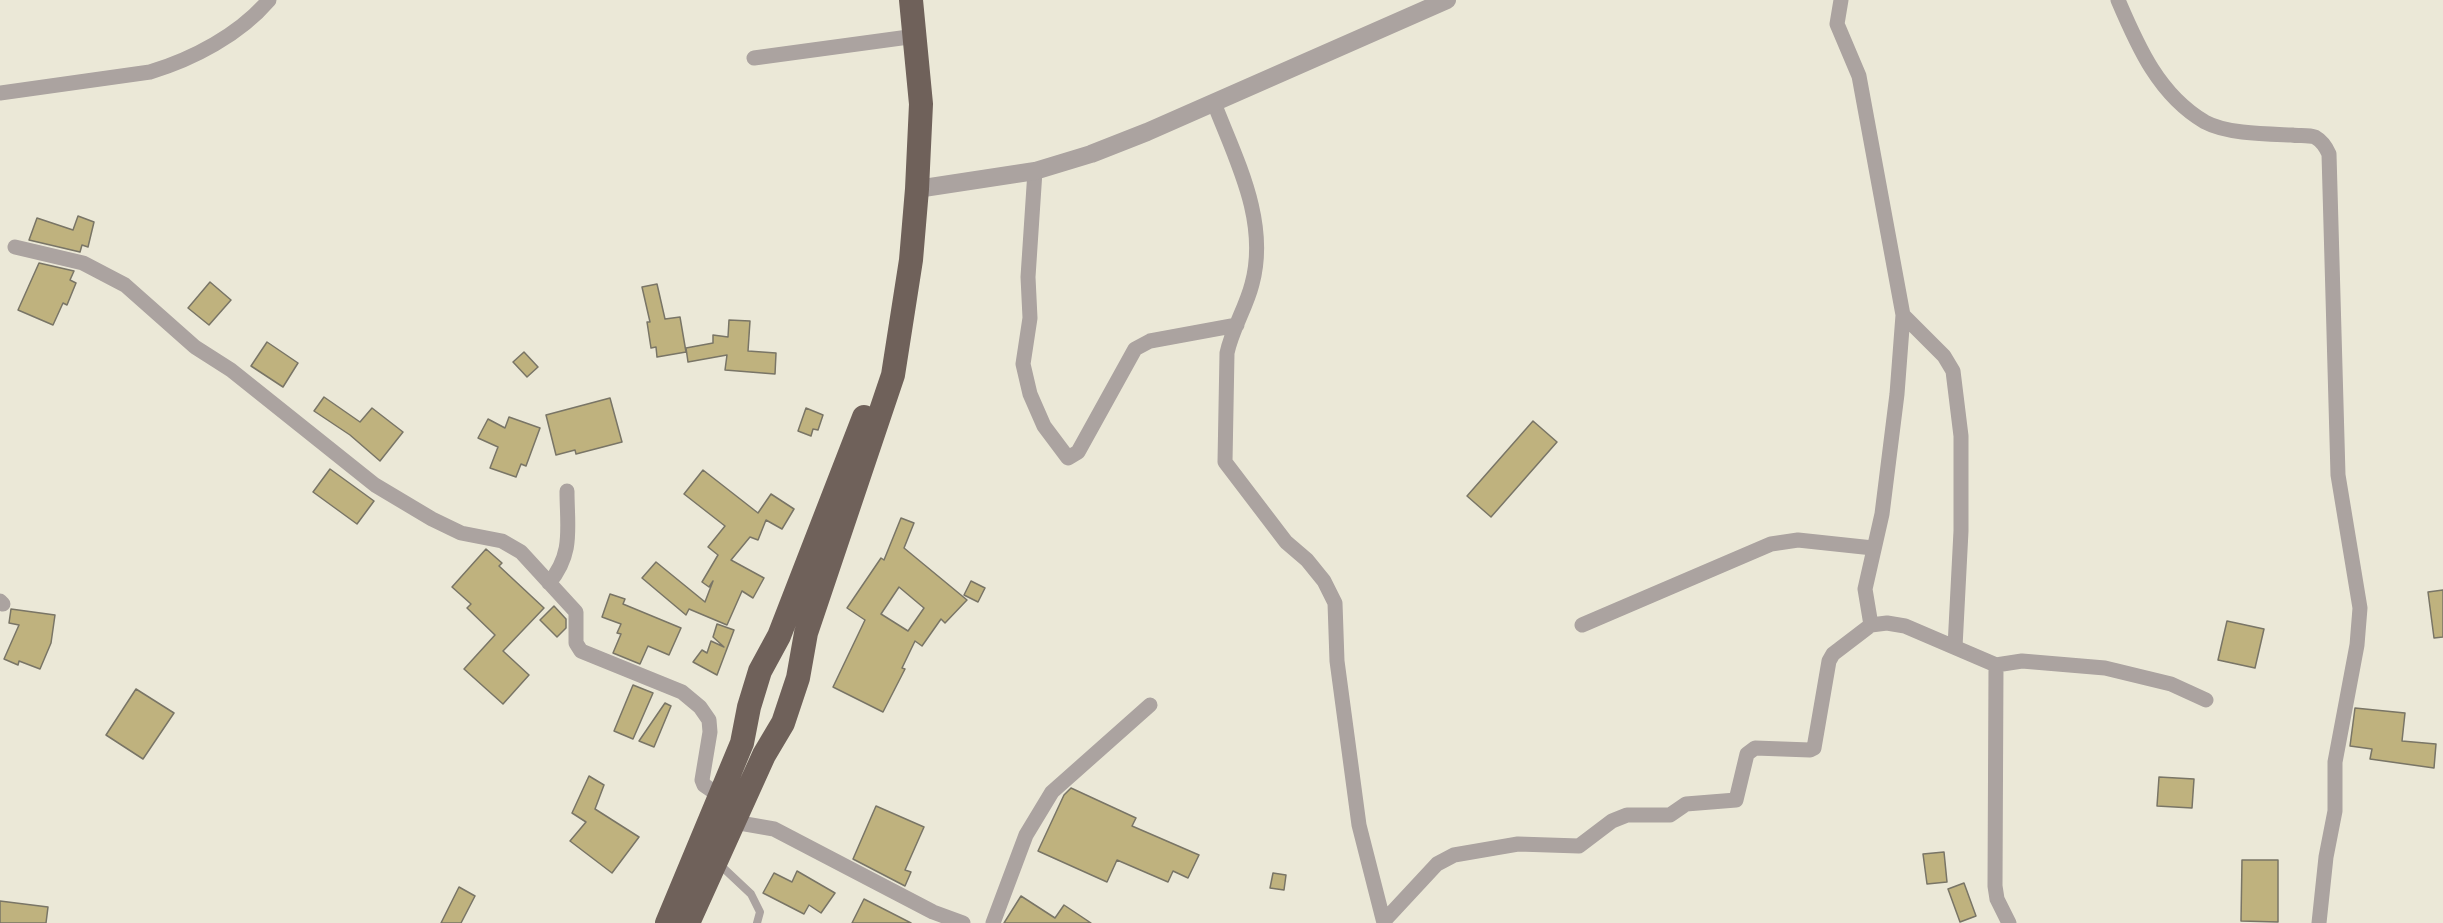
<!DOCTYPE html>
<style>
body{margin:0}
canvas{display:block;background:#ebe8d7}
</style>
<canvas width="2443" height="923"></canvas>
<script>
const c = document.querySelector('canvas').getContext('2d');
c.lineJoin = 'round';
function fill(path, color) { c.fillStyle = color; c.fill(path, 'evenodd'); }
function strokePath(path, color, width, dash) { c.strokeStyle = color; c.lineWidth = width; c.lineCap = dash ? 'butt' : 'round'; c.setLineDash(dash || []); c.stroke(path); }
const building = new Path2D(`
 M78 216 94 222 88 247 82 245 80 252 29 240 37 218 73 230Z
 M39 263 74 271 70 280 76 283 67 305 63 303 53 325 18 310Z
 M210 282 231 300 209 325 188 308Z
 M657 284 665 319 680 317 686 352 657 357 656 347 651 348 647 322H650L642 287Z
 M729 320 750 321 748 351 776 353 775 374 725 370 727 355 688 362 686 348 713 343V335L728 337Z
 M267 342 298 363 283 387 251 366Z
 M524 352 538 367 527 377 513 362Z
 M324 397 360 422 372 408 403 432 380 461 350 435 314 411Z
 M610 398 622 442 576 454 575 450 556 455 546 415Z
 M806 408 823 415 818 430 813 429 811 436 798 431Z
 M509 417 540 428 526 466 521 464 516 477 490 468 498 447 478 438 488 419 505 428Z
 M1533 421 1557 442 1491 517 1467 496Z
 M330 469 374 501 357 524 313 492Z
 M703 470 758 513 771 494 794 509 782 529 766 520 758 540 750 537 731 560 764 578 753 598 742 591 727 625 689 609 686 615 642 578 656 562 705 602 713 581 709 587 702 582 718 555 708 547 725 526 684 494Z
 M901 518 914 523 904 548 967 600 945 623 941 619 922 646 915 641 902 668 905 669 883 712 833 687 865 620 847 608 881 558 884 560ZM899 587 924 608 908 631 881 614Z
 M486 549 502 563 499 566 544 608 503 651 529 675 503 704 464 669 495 635 467 608 471 604 452 587Z
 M971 581 985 588 978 602 964 595Z
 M2443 590V637L2434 638 2428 592Z
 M610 594 625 599 623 604 681 628 669 655 648 646 640 664 613 653 621 634 617 633 621 624 602 617Z
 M554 606 566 619V628L557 637 540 620Z
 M11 609 55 615 51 643 40 669 19 661 18 665 4 659 19 625 9 623Z
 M2227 621 2264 629 2255 668 2218 660Z
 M717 624 734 630 717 675 693 662 702 650 707 653 711 641 724 647 713 637Z
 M633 685 653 693 633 739 614 731Z
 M136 689 174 713 143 759 106 735Z
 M665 703 671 706 654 747 639 741Z
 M2355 708 2405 713 2402 741 2436 744 2434 768 2370 759 2372 749 2350 746Z
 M589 776 604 785 595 809 639 837 612 873 570 841 586 822 572 813Z
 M2159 777 2194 779 2192 808 2157 806Z
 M1071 788 1136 818 1132 826 1199 855 1188 878 1173 871 1168 882 1117 860 1107 882 1038 851 1064 795Z
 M876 806 924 827 905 870 911 872 905 886 853 859Z
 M1944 852 1947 882 1927 884 1923 854Z
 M2242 860H2278V922L2241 921Z
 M797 871 835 893 821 913 809 905 804 914 763 893 774 873 792 882Z
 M1273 873 1286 875 1284 890 1270 888Z
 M1964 883 1976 916 1960 922 1948 889Z
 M459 887 475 896 461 923H441Z
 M1021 896 1055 918 1064 905 1091 923H1004Z
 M864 899 911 923H852Z
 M0 901 48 907 46 923H0Z`);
fill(building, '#bfb27e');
strokePath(building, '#797566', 1.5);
strokePath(new Path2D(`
 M718 863 751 894 760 912 757 923`), '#aba3a0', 8);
strokePath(new Path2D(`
 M1841 0 1837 24 1859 76 1903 315 1897 394 1882 514 1865 589 1871 625
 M2118 0C2138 47 2159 95 2205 122 2227 134 2267 134 2292 135 2298 136 2309 135 2315 137 2322 141 2326 147 2329 154L2338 475 2360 608 2357 645 2335 762V811L2326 857 2319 923
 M754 58 916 36
 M0 93 150 72C193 59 239 35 269 0
 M1214 103C1236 160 1269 221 1252 284 1246 308 1232 329 1227 353L1225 462 1286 542 1307 560 1324 581 1335 603 1337 661 1359 825 1384 923
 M1035 171 1028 277 1030 318 1023 364 1030 394 1044 426 1068 458 1078 452 1135 349 1150 341 1237 325
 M15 247 83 263 125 285 195 347 231 370 375 485 432 519 461 533 502 541 521 552 576 612V643L581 651 682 692 700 707 709 720 710 732 702 780 704 785 720 796
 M1903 315 1944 356 1953 371 1961 436V531L1955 647
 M549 583C574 553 567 528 567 491
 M0 601 3 604
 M1582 625 1771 544 1798 540 1873 548
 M1996 665 1995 886 1997 899 2009 923
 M734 822 774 829 933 912 963 923
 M1384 921 1437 864 1454 855 1518 844 1579 846 1612 821 1627 815H1670L1686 804 1736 800 1747 754 1755 748 1810 750 1814 748 1829 661 1833 654 1871 625 1887 623 1905 626 1996 665 2022 661 2105 668 2171 684 2206 700
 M993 923 1026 835 1052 792 1150 705`), '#aba3a0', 15);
strokePath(new Path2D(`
 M917 189 1035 171 1091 154 1147 132 1447 0`), '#aba3a0', 18);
strokePath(new Path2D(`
 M667 923 742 743 749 707 760 671 779 636 864 417
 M688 923 764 755 783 723 798 678 806 633 893 375 911 260 917 189 921 104 911 0`), '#6f615a', 24);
</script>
